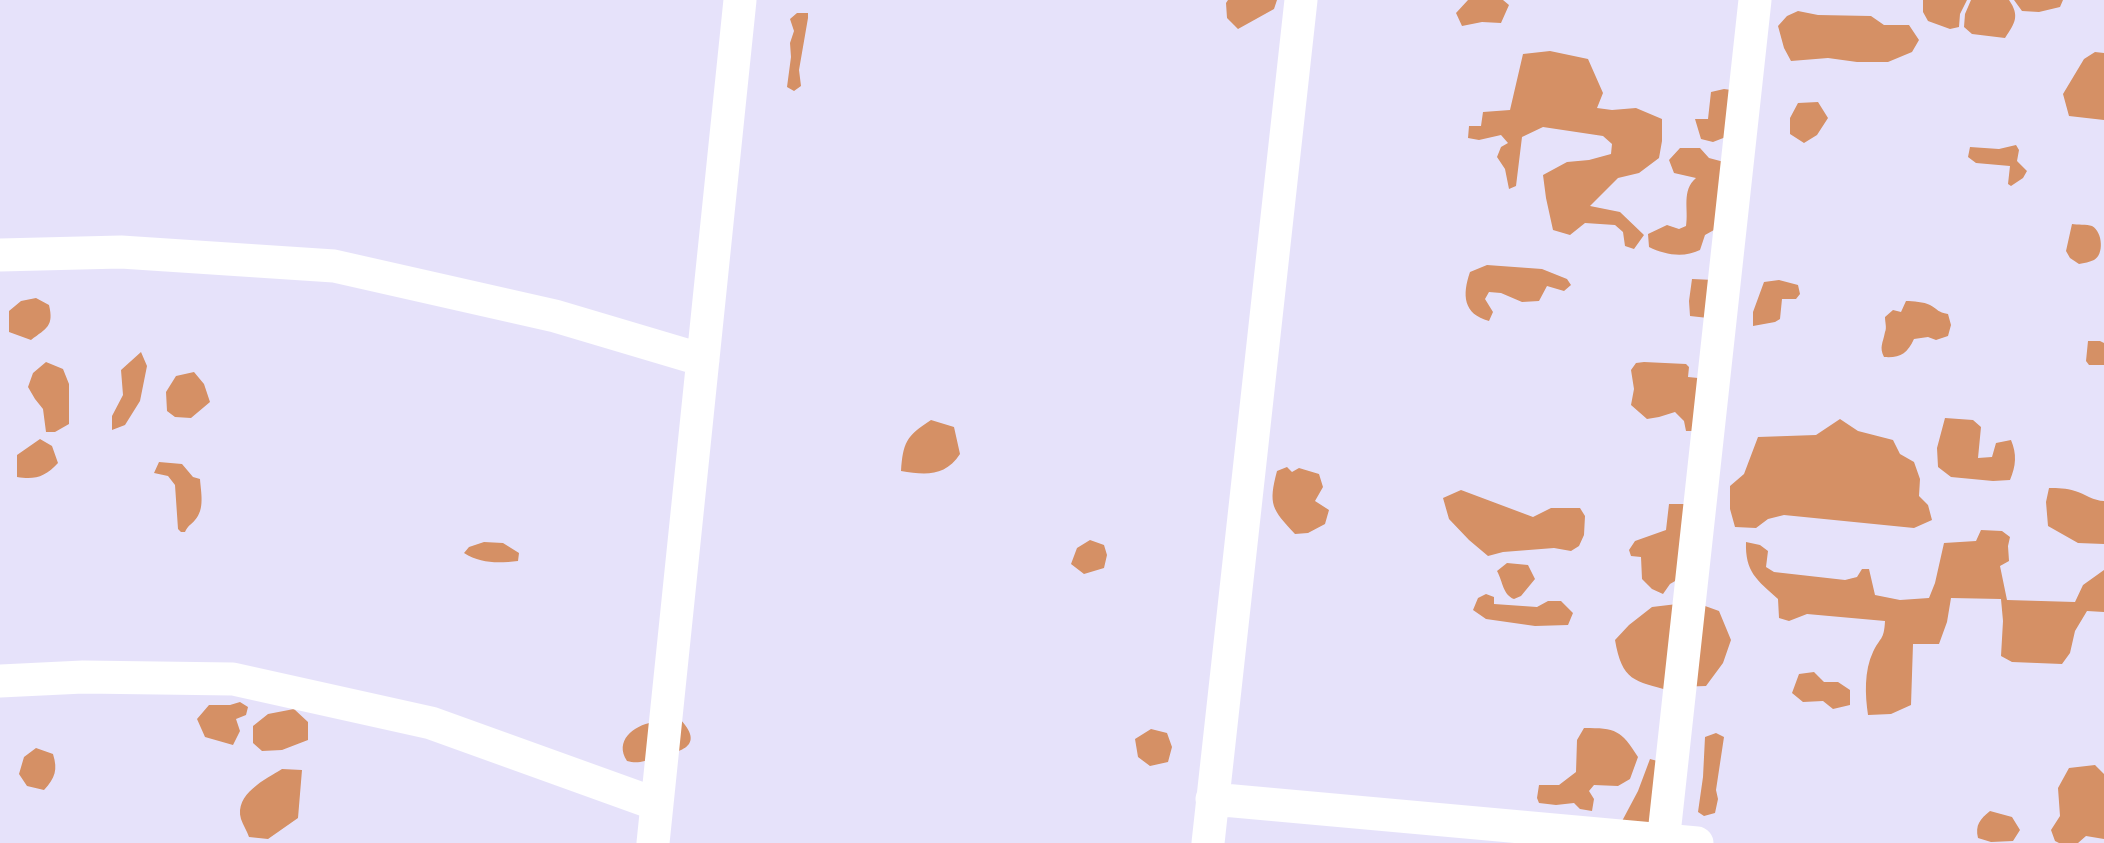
<!DOCTYPE html>
<style>
body{margin:0}
canvas{display:block;background:#e6e2fa}
</style>
<canvas width="2104" height="843"></canvas>
<script>
const c = document.querySelector('canvas').getContext('2d');
c.lineJoin = 'round';
function fill(path, color) { c.fillStyle = color; c.fill(path, 'evenodd'); }
function strokePath(path, color, width, dash) { c.strokeStyle = color; c.lineWidth = width; c.lineCap = dash ? 'butt' : 'round'; c.setLineDash(dash || []); c.stroke(path); }
fill(new Path2D(`
 M1228 0H1277L1274 9 1238 29 1227 18 1226 3Z
 M1468 0H1503L1509 5 1501 23 1482 22 1462 26 1456 13Z
 M1923 0H1967L1960 14 1959 27 1950 29 1928 21 1923 12Z
 M1971 0H2009C2020 16 2015 23 2005 38L1972 34 1964 27 1965 14Z
 M2014 0H2063L2060 7 2039 12 2022 11Z
 M1798 11 1818 15 1871 16 1884 25H1909L1919 40 1912 52 1888 62H1857L1828 58 1791 61 1784 48 1778 26 1787 16Z
 M797 13H808V18L799 70 801 86 794 91 787 87 791 57 790 43 794 31 790 19Z
 M1550 51 1588 59 1603 93 1597 108 1612 110 1636 108 1662 119V141L1659 158 1639 173 1618 178 1590 206 1620 212 1644 235 1634 249 1625 246 1623 232 1615 225 1585 223 1570 235 1553 230 1546 198 1543 175 1567 162 1589 160 1611 154 1612 144 1603 136 1543 127 1522 137 1516 186 1509 189 1505 169 1497 157 1501 147 1508 143 1501 135 1479 140 1468 138 1469 126H1481L1483 112 1510 110 1523 54Z
 M2095 52 2104 53V120L2069 116 2063 94 2084 59Z
 M1724 89 1739 91 1731 135 1713 142 1701 139 1695 119H1708L1711 92Z
 M1818 102 1828 118 1817 135 1804 143 1790 134V118L1798 103Z
 M2016 145 2019 150 2017 161 2027 171 2023 178 2011 186 2008 184 2010 166 1976 163 1968 157 1970 147 1999 149Z
 M1680 148H1700L1709 158 1724 162 1723 225 1705 235 1700 250C1684 258 1665 255 1649 247L1648 234 1667 225 1679 229 1686 226C1689 209 1681 191 1696 178L1674 173 1669 160Z
 M2072 224C2077 225 2087 224 2092 226 2103 232 2104 255 2094 260 2090 262 2084 263 2079 264L2070 258 2066 251Z
 M1487 265 1542 269 1567 279 1571 285 1564 291 1547 286 1539 301 1522 302 1501 293 1489 292 1485 299 1493 312 1489 321C1463 314 1462 295 1470 272Z
 M1692 279 1714 280 1708 318 1690 316 1689 301Z
 M1779 280 1798 285 1800 294 1796 299H1782L1780 319 1775 322 1753 326V312L1764 282Z
 M36 298 49 305C54 326 47 328 31 340L9 332V311L21 301Z
 M1906 301C1913 301 1924 302 1930 305 1939 310 1937 312 1948 314L1951 325 1948 336 1936 340 1928 337 1914 339C1907 354 1900 358 1884 357 1879 347 1883 343 1885 332 1887 328 1885 322 1885 317L1893 310 1901 312Z
 M2088 341H2100L2104 343V365H2089L2086 361Z
 M141 352 147 366 140 401 125 425 112 430V416L123 395 121 370Z
 M46 362 63 369 69 384V424L55 432H46L43 409 35 399 28 387 33 373Z
 M1644 362 1686 364 1689 367 1688 377 1698 378 1697 431H1686L1684 421 1675 412 1659 417 1647 419 1631 405 1634 389 1631 370 1636 363Z
 M194 372 204 384 210 402 191 418 175 417 167 411 166 392 176 376Z
 M1945 418 1973 420 1981 427 1978 458 1992 457 1996 443 2011 440C2017 454 2016 466 2010 480L1993 481 1951 477 1938 467 1937 448Z
 M1840 419 1858 431 1893 440 1900 454 1914 462 1920 479 1919 496 1928 505 1932 520 1914 528 1784 515 1768 519 1756 528 1735 527 1730 509V486L1744 474 1758 437 1816 435Z
 M931 420 954 427 960 454C945 477 925 475 901 471 903 443 906 436 931 420Z
 M40 439 52 446 58 463C45 477 35 480 17 477V455Z
 M159 462 182 464 193 477 200 479C201 493 205 509 195 520 191 525 188 525 185 532H181L178 529 175 485 168 476 154 473Z
 M1287 467 1292 472 1299 468 1319 474 1323 487 1315 501 1329 510 1325 524 1308 533 1295 534C1272 509 1268 505 1277 471Z
 M2049 488C2058 488 2066 488 2075 491 2085 494 2094 501 2104 501V544L2078 543 2048 526 2046 502Z
 M1461 490 1533 517 1551 508H1580L1585 516 1584 535 1579 546 1571 551 1554 548 1503 552 1488 556 1469 540 1449 519 1443 498Z
 M1669 504H1699V567L1670 584 1663 594 1652 589 1642 579 1641 557 1631 556 1629 550 1635 541 1666 530Z
 M1981 530 2002 531 2010 537 2008 546 2009 561 2000 566 2007 600 2075 602 2083 585 2104 570V612L2087 611 2075 631 2070 653 2062 664 2012 662 2001 656 2003 621 2001 599 1951 598 1947 622 1939 644H1913L1911 705 1891 714 1868 715C1865 695 1864 671 1873 652 1880 637 1884 641 1885 621L1807 614 1789 621 1779 618 1778 599C1757 580 1745 572 1746 542L1760 545 1768 551 1766 567 1774 572 1845 580 1857 577 1862 569H1869L1875 595 1900 600 1929 598 1935 583 1944 543 1976 541Z
 M1090 540 1104 545 1107 555 1104 568 1084 574 1071 564 1077 548Z
 M484 542 503 543 519 553 518 561C499 563 481 564 464 553L469 547Z
 M1507 563 1528 565 1535 579 1521 596 1514 599C1503 595 1503 582 1497 571Z
 M1486 594 1494 597V604L1537 607 1548 601H1561L1573 613 1568 625 1535 626 1486 619 1473 610 1478 598Z
 M1694 602 1719 611 1731 640 1723 663 1706 686 1676 687 1671 691C1634 681 1622 681 1615 640L1629 625 1652 607Z
 M1814 672 1824 682H1838L1850 690V705L1833 709 1823 701 1803 702 1792 693 1799 674Z
 M240 702 248 707 246 715 236 719 240 731 233 745 205 737 197 719 209 705H230Z
 M294 709 308 722V740L282 750 262 751 253 743V726L268 714Z
 M681 720C707 749 675 752 655 758 644 761 638 764 627 761 614 741 633 726 653 722 661 720 672 721 681 720Z
 M1584 728C1616 728 1621 730 1638 757L1630 779 1618 786 1594 785 1589 791 1594 799 1592 811 1580 809 1574 803 1556 805 1539 803 1537 798 1539 785H1559L1576 772 1577 740Z
 M1151 729 1167 733 1172 747 1168 762 1150 766 1138 757 1135 739Z
 M1716 733 1724 737 1716 790 1718 799 1715 813 1704 816 1698 812 1703 777 1705 737Z
 M36 748 53 754C58 770 55 778 44 790L27 786 19 774 24 757Z
 M1650 759 1665 763 1656 823H1621L1638 791Z
 M2095 765 2104 774V839L2086 836 2078 843H2059L2055 841 2051 830 2060 816 2058 788 2069 768Z
 M282 769 302 770 298 818 268 839 249 837C247 831 243 825 241 819 234 794 266 779 282 769Z
 M1990 811 2012 817 2020 830 2013 841 1991 842 1978 838C1975 825 1980 819 1990 811Z`), '#d59065');
strokePath(new Path2D(`
 M0 255 121 252 334 266 555 316 703 360
 M0 681 83 677 233 679 431 723 656 804
 M1212 799 1697 843
 M653 843 740 0
 M1208 843 1301 0
 M1663 843 1755 0`), '#fff', 33);
</script>
